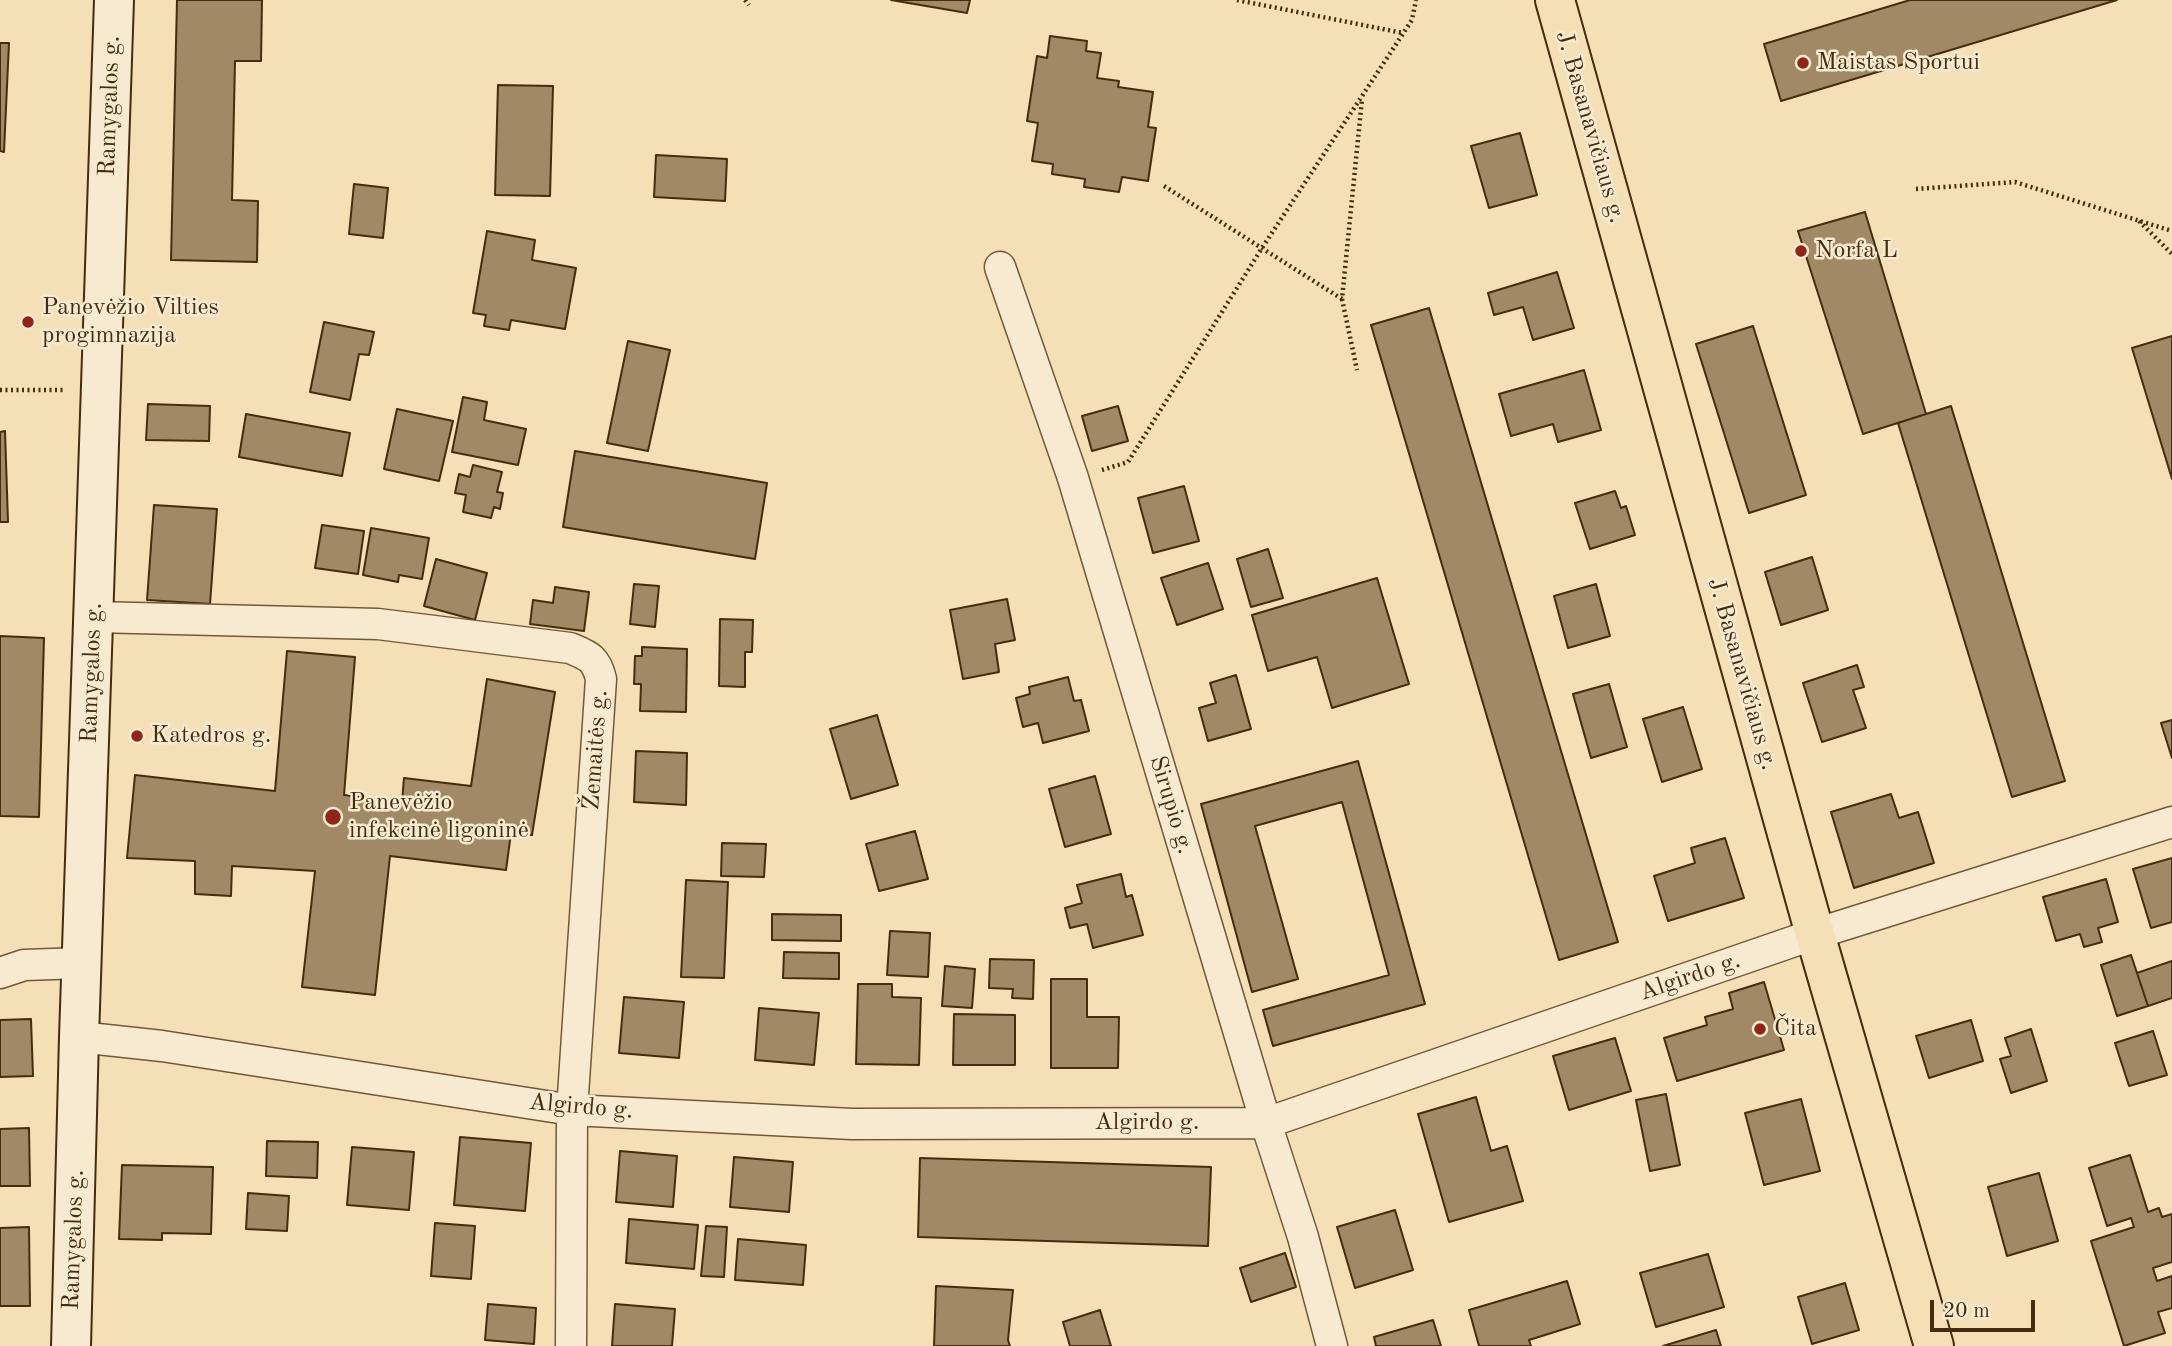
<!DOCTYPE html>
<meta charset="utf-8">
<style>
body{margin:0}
#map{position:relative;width:2172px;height:1346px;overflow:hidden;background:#f5dfb6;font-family:"Old Standard TT",serif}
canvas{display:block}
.scale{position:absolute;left:1930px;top:1300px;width:105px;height:32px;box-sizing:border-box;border:4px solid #452c0e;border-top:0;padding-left:9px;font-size:21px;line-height:24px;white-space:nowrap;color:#452c0e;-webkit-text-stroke:5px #f8ead0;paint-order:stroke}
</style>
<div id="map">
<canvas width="2172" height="1346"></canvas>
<div class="scale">20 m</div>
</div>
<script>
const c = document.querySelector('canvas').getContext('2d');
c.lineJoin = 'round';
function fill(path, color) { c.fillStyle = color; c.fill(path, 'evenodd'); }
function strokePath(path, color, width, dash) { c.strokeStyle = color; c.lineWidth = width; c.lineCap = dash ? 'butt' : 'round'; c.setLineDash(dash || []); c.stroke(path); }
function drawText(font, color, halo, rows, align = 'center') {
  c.font = font + ' "Old Standard TT",serif'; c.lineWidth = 5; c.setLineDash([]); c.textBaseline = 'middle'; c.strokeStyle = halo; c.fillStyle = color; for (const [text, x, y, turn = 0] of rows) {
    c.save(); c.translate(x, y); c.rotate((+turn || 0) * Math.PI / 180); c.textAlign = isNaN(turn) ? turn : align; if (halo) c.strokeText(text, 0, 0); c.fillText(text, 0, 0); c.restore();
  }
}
const building = new Path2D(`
 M177 0H262L261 61H235L232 200 258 201 257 262 171 260Z
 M891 0H970L967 13Z
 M1910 0H2117L1781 101 1764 44Z
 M1050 36 1087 41 1086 51 1101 53 1097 78 1119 81 1118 87 1153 92 1148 127 1156 128 1148 181 1122 177 1119 192 1084 187 1085 179 1052 174 1053 164 1032 161 1038 123 1027 121 1037 56 1047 58Z
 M0 43H9L4 152 0 151Z
 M498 85 553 86 550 196 495 195Z
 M1520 133 1537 195 1489 208 1471 146Z
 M656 155 727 159 725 201 654 197Z
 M354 184 388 188 383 238 349 234Z
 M1865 212 1926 414 1863 434 1798 231Z
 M487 231 535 240 532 260 576 268 565 329 511 320 509 330 484 326 486 315 473 313Z
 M1557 272 1574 328 1533 340 1523 307 1494 315 1488 293Z
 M1429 308 1618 942 1559 960 1371 325Z
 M324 322 374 332 369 355 359 354 350 400 310 392Z
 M1753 326 1806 495 1749 513 1696 344Z
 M2172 336V479L2132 348Z
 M628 341 670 350 648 451 607 443Z
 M1584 370 1601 430 1558 442 1553 424 1511 436 1499 394Z
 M463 397 487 402 484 420 526 429 518 465 452 452Z
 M148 404 210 406 209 441 146 440Z
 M1118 406 1128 441 1092 451 1082 416Z
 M1951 406 2065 781 2012 797 1898 423Z
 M397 409 453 421 439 481 384 469Z
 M246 414 350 433 342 476 239 457Z
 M5 431 8 522H0V432Z
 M575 451 767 483 755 559 563 527Z
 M473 465 502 472 497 492 503 493 500 509 494 507 491 518 463 512 466 495 455 493 459 474 470 477Z
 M1184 486 1199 541 1153 553 1138 498Z
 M1615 491 1621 508 1626 506 1635 535 1590 549 1575 503Z
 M154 505 217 509 210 604 147 600Z
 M322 525 364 531 358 574 315 568Z
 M371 528 429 538 422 579 399 575 398 582 363 575Z
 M1268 549 1283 598 1251 607 1237 559Z
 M1812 557 1828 610 1781 625 1765 572Z
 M436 559 487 573 475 620 424 606Z
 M1208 563 1223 609 1177 625 1161 578Z
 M1377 578 1409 684 1332 708 1317 657 1268 671 1252 615Z
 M634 584 659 586 655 627 630 624Z
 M1596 584 1610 636 1568 648 1554 596Z
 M555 587 589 592 584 631 530 624 533 600 553 603Z
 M1007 599 1015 640 995 644 999 672 963 679 950 610Z
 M720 619 753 620 752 652H745V687L719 686Z
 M0 636 44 638 39 817 0 816Z
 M642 647 687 649 686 712 640 711 641 684H634L635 656H642Z
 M287 651 355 657 344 795 402 802 404 778 471 786 487 679 555 692 532 835 511 833 506 870 390 856 375 995 302 987 315 871 232 866 231 896 195 894V861L127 858 135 775 275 791Z
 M1857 665 1864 687 1853 690 1866 728 1822 742 1803 683Z
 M1236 675 1251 729 1208 741 1199 708 1216 703 1210 683Z
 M1068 677 1074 701 1081 700 1089 731 1043 743 1038 723 1023 727 1016 698 1030 694 1029 687Z
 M1609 684 1627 747 1591 758 1573 694Z
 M1683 707 1702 769 1662 782 1643 719Z
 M877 715 898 785 851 799 830 729Z
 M2172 720V758L2161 723Z
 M636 751 687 753 686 805 634 802Z
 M1358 761 1425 1004 1273 1046 1263 1010 1389 975 1342 802 1255 826 1298 979 1252 992 1201 804Z
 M1095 776 1111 834 1065 847 1049 789Z
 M1891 794 1899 818 1918 812 1934 863 1854 888 1831 812Z
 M915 831 928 879 879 891 866 844Z
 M1725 838 1744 898 1668 921 1654 876 1695 863 1691 848Z
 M722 843 766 844 764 877 721 876Z
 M2172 858V922L2151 928 2133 869Z
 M1121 874 1126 897 1132 895 1143 935 1093 948 1087 924 1070 928 1065 908 1082 903 1077 885Z
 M2106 879 2118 922 2098 928 2102 942 2084 947 2080 934 2056 941 2043 897Z
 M686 880 728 882 724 978 681 977Z
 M772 914 841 915V941L772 940Z
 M890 931 930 933 928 977 887 975Z
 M784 952 839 953V979L783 978Z
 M2131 955 2148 1006 2117 1016 2101 965Z
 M990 959 1034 960 1033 999 1012 998 1013 989 989 988Z
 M2172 961V998L2148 1006 2137 973Z
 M945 966 975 969 972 1008 942 1006Z
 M1051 979H1087V1017H1119L1118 1068H1051Z
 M1764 982 1784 1050 1677 1081 1664 1038 1707 1025 1705 1017 1733 1009 1729 993Z
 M858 984H892V997L921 998 919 1065 856 1064Z
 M624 997 684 1002 679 1058 619 1053Z
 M759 1008 819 1013 814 1065 755 1060Z
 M954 1014 1015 1015V1065H953Z
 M31 1019 33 1076 0 1077V1020Z
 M1971 1020 1983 1061 1929 1078 1916 1036Z
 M2031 1029 2047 1081 2011 1093 2000 1059 2011 1056 2005 1038Z
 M2153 1031 2167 1075 2129 1086 2115 1043Z
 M1615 1038 1631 1091 1569 1110 1553 1056Z
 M1666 1094 1680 1165 1650 1171 1636 1100Z
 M1476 1097 1491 1151 1507 1146 1523 1201 1449 1222 1418 1114Z
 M1801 1099 1820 1171 1764 1185 1745 1113Z
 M29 1128 30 1186H0V1129Z
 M460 1137 531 1143 525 1211 454 1205Z
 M267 1141 318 1142 317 1178 266 1176Z
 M352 1147 414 1152 409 1210 347 1205Z
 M620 1151 677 1156 673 1207 616 1202Z
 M2130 1155 2148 1212 2159 1208 2162 1217 2172 1214V1262L2153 1268 2157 1281 2172 1276V1308L2158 1312 2165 1333 2124 1346 2091 1241 2134 1227 2131 1218 2107 1226 2089 1168Z
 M734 1157 793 1162 789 1212 730 1207Z
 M920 1158 1211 1167 1208 1246 918 1237Z
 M122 1165 213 1167 211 1234 162 1233V1240L119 1239Z
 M2039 1173 2058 1241 2007 1256 1988 1187Z
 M248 1193 289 1196 287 1231 246 1229Z
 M1395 1210 1413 1270 1355 1288 1337 1227Z
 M629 1219 698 1225 694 1269 626 1263Z
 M435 1223 475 1226 471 1279 431 1276Z
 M706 1226 727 1227 724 1277 701 1276Z
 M29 1227 30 1306H0V1228Z
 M738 1239 806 1245 803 1285 735 1280Z
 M1285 1253 1296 1287 1251 1302 1240 1268Z
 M1708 1254 1724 1307 1656 1327 1640 1273Z
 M1567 1281 1580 1324 1529 1340 1531 1346H1479L1469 1310Z
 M1845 1283 1859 1330 1812 1344 1798 1297Z
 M936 1286 1013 1290 1008 1340 1010 1346H934Z
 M488 1304 536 1308 534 1344 485 1340Z
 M615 1304 675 1309 672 1346H612Z
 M1100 1310 1111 1346H1070L1063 1322Z
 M1433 1320 1441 1346H1376L1374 1337Z
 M1716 1330 1721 1346H1663Z`);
fill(building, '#a18965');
strokePath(building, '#452c0e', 2);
const street = new Path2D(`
 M1000 267 1073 478 1266 1123 1303 1237 1332 1346
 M94 617 378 624 570 648C589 656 596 658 601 679L572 1110 571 1346
 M0 973 24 965 82 963
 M79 1037 162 1046 572 1110 852 1124 1266 1123 1815 934 2172 822`);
const secondary = new Path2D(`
 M71 1346 79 1037 114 0`);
const highway = new Path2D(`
 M1555 0 1815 934 1934 1346`);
strokePath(street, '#715938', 33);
strokePath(secondary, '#452c0e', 42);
strokePath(highway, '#452c0e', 42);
strokePath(new Path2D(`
 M745 0 749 5
 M1237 0 1403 33
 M1164 186 1342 299 1362 99
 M1916 189 2015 182 2172 231
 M2139 221 2172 254
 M1342 299 1357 370
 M0 390H66
 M1102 470 1128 462 1262 248 1412 20 1416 0`), '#452c0e', 4.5, [2, 3.5]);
strokePath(street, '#f8ead0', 30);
strokePath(secondary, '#f8ead0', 38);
strokePath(highway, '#f5dfb6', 38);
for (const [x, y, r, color] of [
 [1803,63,7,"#8f2418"],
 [1801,251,7,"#8f2418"],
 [28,322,7,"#8f2418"],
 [137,736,7,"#8f2418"],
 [333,817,9,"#8f2418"],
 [1760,1029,7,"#8f2418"]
]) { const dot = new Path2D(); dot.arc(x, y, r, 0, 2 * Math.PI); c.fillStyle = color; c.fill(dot); strokePath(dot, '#f8ead0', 2.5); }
drawText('24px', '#452c0e', '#f8ead0', [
 ["Maistas Sportui",1817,63],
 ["Norfa L",1815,251],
 ["Panevėžio Vilties",42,308],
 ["progimnazija",42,336],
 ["Katedros g.",151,736],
 ["Panevėžio",349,803],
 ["infekcinė ligoninė",349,831],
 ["Čita",1774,1029]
], 'left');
drawText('24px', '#452c0e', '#f8ead0', [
 ["Ramygalos g.",110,106,-88],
 ["J. Basanavičiaus g.",1590,127,74],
 ["Ramygalos g.",92,673,-88],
 ["J. Basanavičiaus g.",1742,674,74],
 ["Žemaitės g.",596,750,-86],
 ["Sirupio g.",1171,805,73],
 ["Algirdo g.",1690,977,-19],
 ["Algirdo g.",581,1107,5],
 ["Algirdo g.",1147,1123],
 ["Ramygalos g.",74,1240,-88]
]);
</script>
